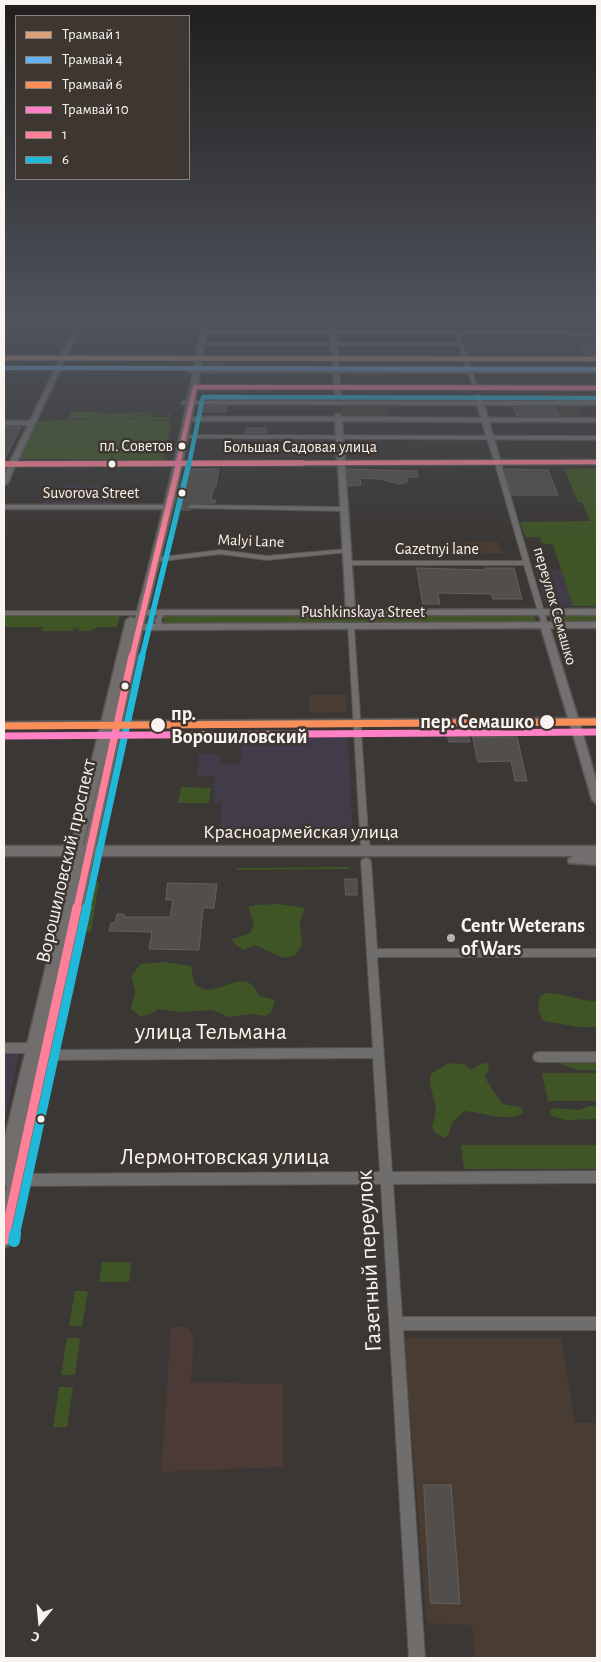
<!DOCTYPE html>
<meta charset="utf-8">
<style>
body{margin:0}
#map{position:relative;width:601px;height:1662px;overflow:hidden;background:#3a3734;font-family:"Alegreya Sans",sans-serif}
canvas{display:block}
.frame{position:absolute;inset:0;border:5px solid #f9f4f0;pointer-events:none}
.legend{position:absolute;left:15px;top:15px;width:175px;height:165px;box-sizing:border-box;background:#3e3630;border:1px solid #89827d;margin:0;padding:6px 9px;list-style:none;font-size:15px;color:#f9f4f0}
.legend li{display:flex;align-items:center;gap:10px;height:25px}
.legend b{width:25px;border:1px solid #89827d}
.north{position:absolute;left:15px;top:1597px;width:50px;height:50px;-webkit-text-stroke:4px #3e3630;paint-order:stroke;rotate:197deg;font-size:14px;font-weight:700;line-height:20px;text-align:center;color:#f9f4f0}
.north::after{content:'';display:block;margin:auto;width:18px;height:22px;background:#f9f4f0;clip-path:polygon(50% 0,100% 100%,50% 72%,0 100%)}
</style>
<div id="map">
<canvas width="601" height="1662"></canvas>
<div class="frame"></div>
<ul class="legend">
<li><b style="height:6px;background:#d9a179"></b>Трамвай 1</li>
<li><b style="height:6px;background:#66b1f2"></b>Трамвай 4</li>
<li><b style="height:6px;background:#fa8e5a"></b>Трамвай 6</li>
<li><b style="height:6px;background:#ff80c5"></b>Трамвай 10</li>
<li><b style="height:6px;background:#ff8098"></b>1</li>
<li><b style="height:6px;background:#20b9da"></b>6</li>
</ul>
<div class="north">С</div>
</div>
<script>
const c = document.querySelector('canvas').getContext('2d');
c.lineJoin = 'round';
function fill(path, color) { c.fillStyle = color; c.fill(path, 'evenodd'); }
function strokePath(path, color, width, dash) { c.strokeStyle = color; c.lineWidth = width; c.lineCap = dash ? 'butt' : 'round'; c.setLineDash(dash || []); c.stroke(path); }
function drawText(font, color, halo, rows, align = 'center') {
  c.font = font + ' "Alegreya Sans",sans-serif'; c.lineWidth = 5; c.setLineDash([]); c.textBaseline = 'middle'; c.strokeStyle = halo; c.fillStyle = color; for (const [text, x, y, turn = 0] of rows) {
    c.save(); c.translate(x, y); c.rotate((+turn || 0) * Math.PI / 180); c.textAlign = isNaN(turn) ? turn : align; if (halo) c.strokeText(text, 0, 0); c.fillText(text, 0, 0); c.restore();
  }
}
fill(new Path2D(`
 M459 333 597 335V345L569 346 574 357 467 356Z
 M469 358 571 360 574 367H496L497 370H472Z
 M65 485 85 486H118L113 504H43L49 490H64Z
 M535 570H561L573 606H546Z
 M243 735H348L353 838H219L222 803H213L214 776H197L199 754H220V765L240 764Z
 M4 1054H19L4 1125Z`), '#423b4a');
fill(new Path2D(`
 M171 1327H188L194 1339 191 1382 283 1384V1467L161 1472Z`), '#4b3a36');
fill(new Path2D(`
 M4 326H40L38 330H22L20 335H65L61 345 7 344 4 349Z
 M82 335H124L119 345 77 344Z
 M559 390 570 392 572 395 570 396 572 402H537L535 396 561 393Z
 M399 405 400 409H388L389 417H352L351 416H343L342 406Z
 M557 406H579L585 418H563Z
 M463 542H498L500 550 507 553H456L452 549 462 547 461 544Z
 M309 695H346L347 712H309Z
 M404 1338H561L575 1423H597V1658H475L472 1625 427 1623Z`), '#493d33');
fill(new Path2D(`
 M71 412H101L100 414 148 412 131 418 119 419H135L134 418 150 412 151 417H168L169 413H172L168 420H135L172 421 163 460 18 459 37 421 82 420 97 418 68 419Z
 M597 468V606H573L553 545 542 543 540 537H525L520 522 590 521 582 502H578L564 469Z
 M120 614 117 627H97L91 631H78L80 627 76 629 73 627V631H42L43 627H4V615Z
 M534 615 536 623 163 625 164 616Z
 M549 615H597V622H551Z
 M181 787 211 788 209 803H178Z
 M349 867V869L237 870V868Z
 M92 882H99L91 932H83Z
 M278 904 305 908 300 922 302 946 295 955 283 958 255 945 243 950 234 943 232 939 251 933 254 922 248 907 255 905Z
 M163 962 191 966 194 983C214 1006 245 959 259 996L273 999 275 1002 271 1013 265 1016 252 1014 229 1017 212 1010 179 1012 159 1009 148 1015 140 1016 131 1009 135 992 132 976 135 971 141 964Z
 M546 993C563 993 579 1001 597 1001V1027H579L544 1021C537 1014 538 1005 540 996Z
 M597 1060V1070C584 1071 571 1070 559 1063L565 1061Z
 M455 1063 466 1065 470 1070 481 1064 488 1063 489 1068 485 1076C488 1086 497 1094 502 1104L520 1107 524 1113C508 1123 481 1112 464 1111L452 1123 448 1136 444 1138 434 1132 432 1125C443 1104 426 1091 431 1074L447 1064Z
 M542 1073H597V1101H548Z
 M588 1106H597V1119L566 1120 551 1116 550 1111 554 1108 580 1110Z
 M461 1145H597V1169H464Z
 M102 1262H131L129 1282H99Z
 M75 1291H88L82 1326H69Z
 M67 1338H80L75 1375H61Z
 M59 1387H73L67 1427H53Z`), '#405526');
const building = new Path2D(`
 M581 346 597 347V355H583L579 347Z
 M209 362H224L223 369H208Z
 M199 406H226V412H198Z
 M514 407H555L560 416H517Z
 M4 427H21L4 460Z
 M247 428H267L266 433H246Z
 M186 469H219L216 486H214L211 500H216L215 503H191L186 507 191 510H177Z
 M347 469 417 471 418 477H406L407 482 399 484 380 479 360 478 361 485 348 486Z
 M505 469 548 470 558 495H512Z
 M417 568 485 570V568H514L522 599H493L491 594 438 593 440 604H423Z
 M448 735H468L470 742H449Z
 M473 737H517L527 781H515L511 761 478 762Z
 M345 879H357V895H346Z
 M168 883 217 884 214 908H203L199 950 149 949 152 932 109 931 111 923H115L117 914H124V917H170L173 900H166Z
 M424 1485H451L460 1604 431 1603Z`);
fill(building, '#524e4c');
strokePath(building, '#635f5e', 1);
strokePath(new Path2D(`
 M178 507H191`), '#575350', 6, [6, 3]);
const street = new Path2D(`
 M456 330 458 331 472 371H597V373H473L477 387 475 388 473 387 468 373H189L187 372 189 371H467L459 345H202L200 344 202 343H458L454 331Z
 M184 435 597 436V440L182 438 181 437Z
 M497 458 500 460 548 625 547 626 545 627 542 625 524 565H347L344 563 347 561H523L494 460Z
 M191 505 345 507 348 509 345 511 189 508 188 507Z
 M347 549 350 551 349 552 267 560 220 554 154 562 151 560 154 558 220 550 267 556Z
 M4 611H141L144 613 141 615H4Z
 M161 612 164 614 161 620 163 628 160 630 157 628 155 620 159 613Z
 M351 625 354 627 368 833 366 835C370 839 371 850 368 854H362L360 838 362 835 360 833 348 627Z
 M366 858 369 859 371 861 377 949H597V957H377L392 1172 597 1171V1183L393 1184 402 1317H597V1330H403L425 1658H409L381 1184 4 1186V1174L380 1172 373 1058 44 1060 40 1058 39 1055 40 1052 44 1050 373 1048 361 861 363 859Z
 M4 1043H33L37 1045 38 1048 37 1051 33 1053H4Z
 M538 1052H597V1062H538L534 1060 533 1057 534 1054Z`);
const secondary = new Path2D(`
 M83 316H89L66 356 332 357 330 334H204L201 332 204 330 330 331 329 325 332 323 335 325V331H597V335L336 334 338 357H597V361L338 360 340 385 597 386V390L341 389V394L338 396 335 394 334 389H195L192 387 193 386 334 385 332 360H65L17 462 337 461 335 421H188L185 419 188 417H335L336 414H340L341 417 481 418 477 405 182 404V402L184 401H476L475 397 478 395 480 396 482 401H597V405H484L488 418H597V422H489L500 460H597V464L345 465 355 610 597 609V615H138V611L141 610H346L338 465 15 466 8 483 4 485V476L8 466H4V462H10L28 425H4V421H30L59 360H4V356H60ZM342 421 482 422 494 460 345 461Z
 M206 317H597V321L204 320Z
 M4 505H169L173 507 169 509H4Z
 M597 622V628H550L578 718H597V724H580L597 783V804L592 800 570 724 4 728V722L568 718 541 628 129 630 125 627 129 624Z`);
const primary = new Path2D(`
 M203 316H209L198 387 176 495 143 628 96 846H597V865L569 863 568 860 573 856H94L13 1239 10 1245 4 1248V1201L8 1181 4 1183V1141L49 953 69 856H4V846H71L126 620 131 617 135 619C162 519 186 419 203 316ZM104 759 84 846H83L84 841Z`);
strokePath(street, '#585553', 2);
strokePath(secondary, '#585553', 3);
strokePath(primary, '#585553', 3);
fill(street, '#706e6d');
fill(secondary, '#727070');
fill(primary, '#716e6d');
strokePath(new Path2D(`
 M4 464 597 462
 M178 464 195 387 597 388`), '#ff8098', 4.5);
strokePath(new Path2D(`
 M4 464 302 463
 M132 657 179 463`), '#ff8098', 5.5);
strokePath(new Path2D(`
 M77 908 132 656`), '#ff8098', 7);
strokePath(new Path2D(`
 M5 1236 77 907`), '#ff8098', 9);
strokePath(new Path2D(`
 M4 1239 5 1234`), '#ff8098', 12);
strokePath(new Path2D(`
 M189 464 203 397 597 398`), '#20b9da', 4.5);
strokePath(new Path2D(`
 M142 657 189 463`), '#20b9da', 5.5);
strokePath(new Path2D(`
 M87 908 142 656`), '#20b9da', 7);
strokePath(new Path2D(`
 M15 1236 87 907`), '#20b9da', 9);
strokePath(new Path2D(`
 M14 1241 15 1234`), '#20b9da', 12);
strokePath(new Path2D(`
 M4 358 597 359`), '#d9a179', 4.5);
strokePath(new Path2D(`
 M4 368 597 369`), '#66b1f2', 4.5);
strokePath(new Path2D(`
 M4 726 597 722`), '#fa8e5a', 7);
strokePath(new Path2D(`
 M4 736 597 732`), '#ff80c5', 7);
const sky = c.createLinearGradient(0, 0, 0, 548);
sky.addColorStop(0, '#201e1d');
sky.addColorStop(0.58, '#4f535c');
sky.addColorStop(1, '#4f535c00');
c.fillStyle = sky;
c.fillRect(0, 0, 601, 548);
for (const [x, y, r, color] of [
 [182,446,4.5,"#f9f4f0"],
 [112,464,4.5,"#f9f4f0"],
 [182,493,4.5,"#f9f4f0"],
 [125,686,4.5,"#f9f4f0"],
 [547,722,8,"#f9f4f0"],
 [158,725,8,"#f9f4f0"],
 [451,938,5,"#b6b2ae"],
 [41,1119,4.5,"#f9f4f0"]
]) { const dot = new Path2D(); dot.arc(x, y, r, 0, 2 * Math.PI); c.fillStyle = color; c.fill(dot); strokePath(dot, '#3e3630', 2); }
drawText('16px', '#f9f4f0', '#3e3630', [
 ["пл. Советов",173,446]
], 'right');
drawText('16px', '#f9f4f0', '#3e3630', [
 ["Большая Садовая улица",300,447],
 ["Suvorova Street",91,493],
 ["Malyi Lane",251,541,2],
 ["Gazetnyi lane",437,549],
 ["переулок Семашко",555,606,74],
 ["Pushkinskaya Street",363,612]
]);
drawText('bold 20px', '#f9f4f0', '#3e3630', [
 ["пр.",171,714],
 ["Ворошиловский",171,737],
 ["пер. Семашко",534,722,"right"]
], 'left');
drawText('20px', '#f9f4f0', '#3e3630', [
 ["Красноармейская улица",301,832],
 ["Ворошиловский проспект",66,861,-77]
]);
drawText('bold 20px', '#f9f4f0', '#3e3630', [
 ["Centr Weterans",461,926],
 ["of Wars",461,949]
], 'left');
drawText('24px', '#f9f4f0', '#3e3630', [
 ["улица Тельмана",211,1032],
 ["Лермонтовская улица",225,1157],
 ["Газетный переулок",369,1261,-93]
]);
</script>
